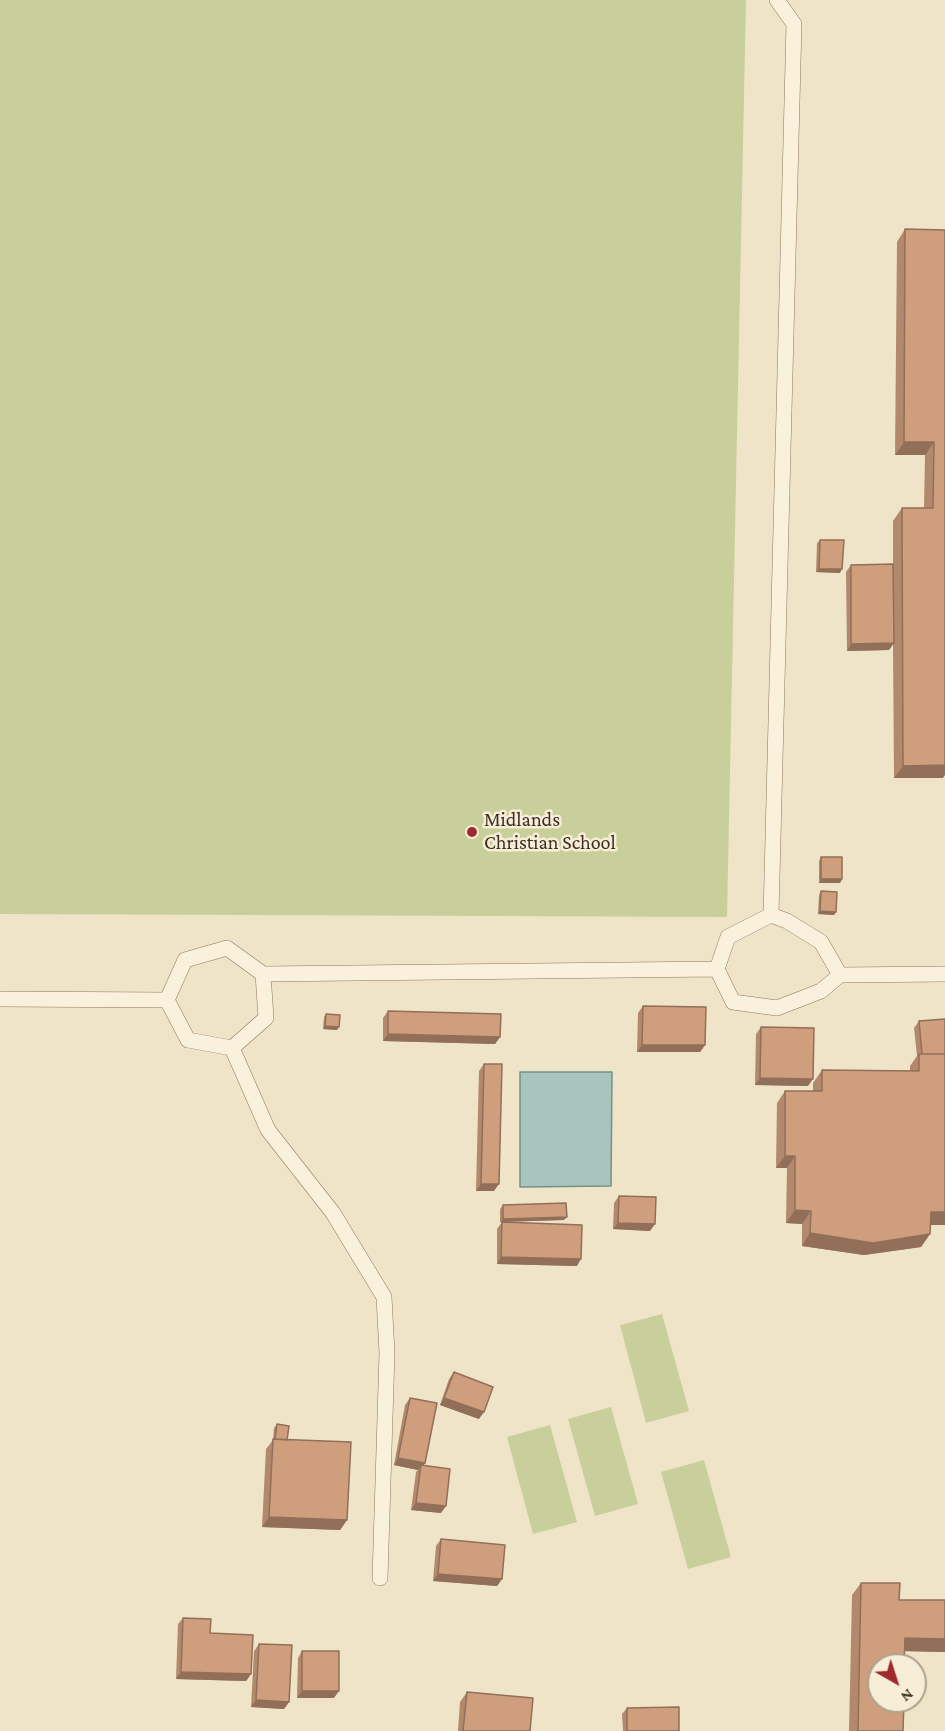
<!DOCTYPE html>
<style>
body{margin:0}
#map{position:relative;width:945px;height:1731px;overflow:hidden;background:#f0e4c8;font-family:"Crimson Pro",serif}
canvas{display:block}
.north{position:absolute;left:867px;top:1653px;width:60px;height:60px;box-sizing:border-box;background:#f7eed8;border:2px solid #ada18e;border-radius:50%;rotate:141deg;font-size:16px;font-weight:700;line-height:24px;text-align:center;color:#3d2e20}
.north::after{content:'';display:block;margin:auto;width:21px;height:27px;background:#9e2a2b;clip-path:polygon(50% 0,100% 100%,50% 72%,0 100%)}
</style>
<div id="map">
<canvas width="945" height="1731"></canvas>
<div class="north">N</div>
</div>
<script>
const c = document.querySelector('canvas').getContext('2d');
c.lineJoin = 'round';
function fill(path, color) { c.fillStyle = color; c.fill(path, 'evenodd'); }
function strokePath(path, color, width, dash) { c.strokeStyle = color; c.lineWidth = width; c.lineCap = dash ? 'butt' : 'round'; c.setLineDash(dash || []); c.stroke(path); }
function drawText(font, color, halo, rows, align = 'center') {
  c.font = font + ' "Crimson Pro",serif'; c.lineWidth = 5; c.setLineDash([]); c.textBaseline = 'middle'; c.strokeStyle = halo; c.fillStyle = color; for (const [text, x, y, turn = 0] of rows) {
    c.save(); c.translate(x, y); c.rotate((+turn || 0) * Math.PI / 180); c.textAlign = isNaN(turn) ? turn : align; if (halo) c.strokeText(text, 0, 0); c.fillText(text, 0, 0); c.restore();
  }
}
fill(new Path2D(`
 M0 0H746L727 917 0 914Z
 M662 1314 689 1411 646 1423 620 1325Z
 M611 1407 638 1504 595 1516 568 1419Z
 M550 1425 577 1522 533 1534 507 1437Z
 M704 1460 731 1557 688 1569 661 1472Z`), '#c9cf9b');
const water = new Path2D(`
 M612 1072 611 1186 520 1187V1072Z`);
fill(water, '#a9c4bc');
strokePath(water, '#6f938a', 1.5);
const lane = new Path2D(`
 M771 915 794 24 777 0
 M771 915 787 921 821 942 840 975 821 991 777 1008 733 1002 717 969 728 937Z
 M227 948 263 974 266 1018 232 1048 188 1040 167 1000 185 960Z
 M263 974 717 969
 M840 975 945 974
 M0 999 167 1000
 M232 1048 268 1130 333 1213 384 1297 387 1353 380 1578`);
strokePath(lane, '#8d765c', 16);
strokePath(lane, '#faf1dc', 15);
fill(new Path2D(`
 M905 229 945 230 943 778H894L893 644 889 650 847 651 846 572 851 565 893 564V521L902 508H924L925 455H895L897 242Z
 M820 540 840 573 816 572 817 543Z
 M821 857 842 879 840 883H819V861Z
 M821 891 836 912 834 915 818 914 819 895Z
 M643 1006 705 1045 700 1052H637L638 1013Z
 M388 1011 500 1037 495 1044 383 1041V1018Z
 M326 1014 339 1027 337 1030 323 1029 324 1017Z
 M919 1021 945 1225H930V1234L921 1247 864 1255 802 1246V1224L786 1223 787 1168H776L777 1103 785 1091H813V1083L822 1070 910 1071V1066L917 1056 914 1028Z
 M761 1027 808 1086 755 1085 756 1034Z
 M484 1064 494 1191H476L479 1071Z
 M619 1196 650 1231 613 1229 614 1203Z
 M503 1205 564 1220 500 1222V1209Z
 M502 1222 577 1266 497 1264V1229Z
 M454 1372 479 1419 440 1405 449 1379Z
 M410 1398 425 1463 423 1466 441 1513 411 1510 416 1472 418 1470 394 1465 405 1405Z
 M277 1424 347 1520 340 1530 262 1527 266 1449 273 1440 274 1428Z
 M441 1539 502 1579 497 1586 433 1581 436 1546Z
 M861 1583 899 1600H945V1652L905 1651 903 1731H849L852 1595Z
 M183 1618 210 1633 251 1674 246 1681 176 1679 178 1624Z
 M259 1644 289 1702 284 1709 251 1707 254 1651Z
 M302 1651 334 1698H297L298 1658Z
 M467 1692 530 1731H458L460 1702Z
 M627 1708 679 1731H623L622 1714Z`), '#b2896c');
fill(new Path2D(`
 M904 442H934L925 455H895Z
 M819 569H842L840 573 816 572Z
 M894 643 889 650 847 651 851 644Z
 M945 765V775L943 778H894L903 766Z
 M821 879H842L840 883H819Z
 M820 911 836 912 834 915 818 914Z
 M325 1026 339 1027 337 1030 323 1029Z
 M388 1034 500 1037 495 1044 383 1041Z
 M642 1045H705L700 1052H637Z
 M760 1078 813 1079 808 1086 755 1085Z
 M785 1156H795L787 1168H776Z
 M481 1184H499L494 1191H476Z
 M795 1210 811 1211 802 1224 786 1223Z
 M931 1212H945V1225H922Z
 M567 1217 564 1220 500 1222 503 1219Z
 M618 1223 655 1224 650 1231 613 1229Z
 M810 1233 930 1234 921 1247 864 1255 802 1246Z
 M501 1257 581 1259 577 1266 497 1264Z
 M444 1398 484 1412 479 1419 440 1405Z
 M398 1458 425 1463 420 1470 421 1465 418 1470 394 1465Z
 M416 1503 446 1506 441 1513 411 1510Z
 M269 1517 347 1520 340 1530 262 1527Z
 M438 1574 502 1579 497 1586 433 1581Z
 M905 1638 945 1639V1652L896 1651Z
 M181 1672 251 1674 246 1681 176 1679Z
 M302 1691H339L334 1698H297Z
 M256 1700 289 1702 284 1709 251 1707Z`), '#916f58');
const building = new Path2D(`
 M905 229 945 230V765L903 766 902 508H933L934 442H904Z
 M820 540H844L842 569H819Z
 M893 564 894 643 851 644V565Z
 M821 857H842V879H821Z
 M821 891 837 892 836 912 820 911Z
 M643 1006 706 1007 705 1045H642Z
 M388 1011 501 1014 500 1037 388 1034Z
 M326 1014 340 1015 339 1027 325 1026Z
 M945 1019V1054H922L919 1021Z
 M761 1027 814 1028 813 1079 760 1078Z
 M919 1054H945V1212H931L930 1234 873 1243 810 1233 811 1211 795 1210V1156H785V1091H822V1070L919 1071Z
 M484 1064H502L499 1184H481Z
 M619 1196 656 1197 655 1224 618 1223Z
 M566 1203 567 1217 503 1219V1205Z
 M502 1222 582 1225 581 1259 501 1257Z
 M454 1372 493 1387 484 1412 444 1398Z
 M410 1398 437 1403 425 1463 398 1458Z
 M277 1424 289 1426 287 1440 275 1439Z
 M273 1439 351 1442 347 1520 269 1517Z
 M421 1465 450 1469 446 1506 416 1503Z
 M441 1539 505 1545 502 1579 438 1574Z
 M861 1583H900L899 1600H945V1639L905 1638 904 1665H879V1701H904L903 1731H858Z
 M183 1618 211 1619 210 1633 253 1635 251 1674 181 1672Z
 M259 1644 292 1645 289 1702 256 1700Z
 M302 1651H339V1691H302Z
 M467 1692 533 1698 530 1731H463Z
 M679 1707V1731H627V1708Z`);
fill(building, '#cf9f7d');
strokePath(building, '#916f58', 1.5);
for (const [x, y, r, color] of [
 [472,832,6,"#9e2a2b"]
]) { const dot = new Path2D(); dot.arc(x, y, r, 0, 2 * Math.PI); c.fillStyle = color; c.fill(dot); strokePath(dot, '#f7eed8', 2); }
drawText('20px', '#3d2e20', '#f7eed8', [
 ["Midlands",484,820],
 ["Christian School",484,843]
], 'left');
</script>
